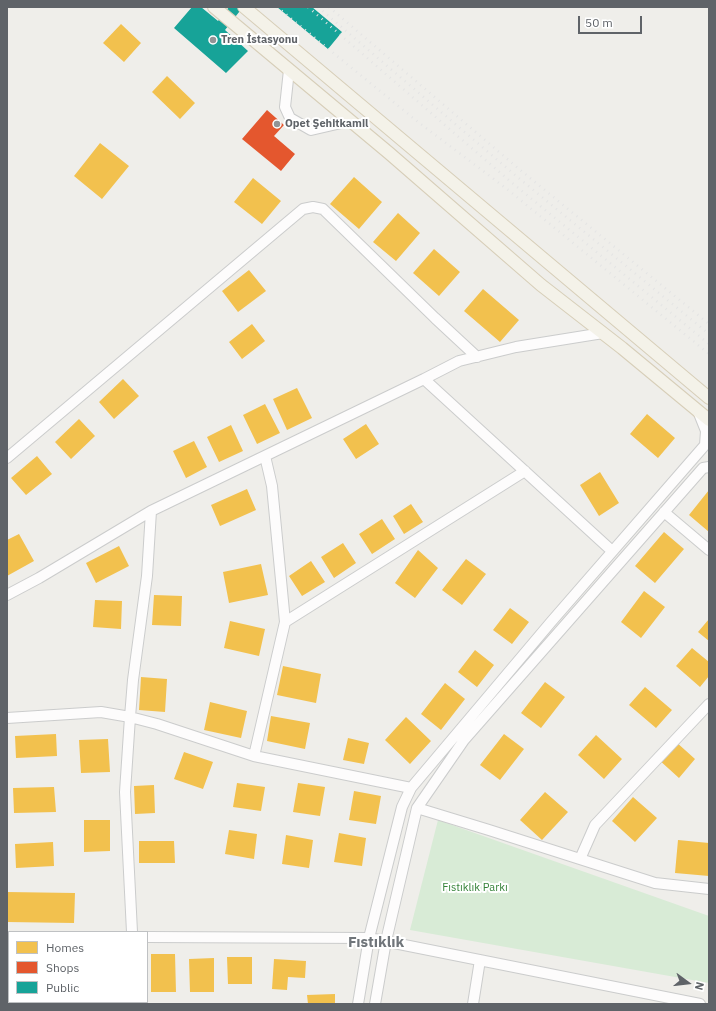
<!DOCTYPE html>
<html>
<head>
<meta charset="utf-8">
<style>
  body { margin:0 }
  #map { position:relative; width:716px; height:1011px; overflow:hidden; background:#efeeea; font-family:"IBM Plex Sans",sans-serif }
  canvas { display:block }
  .frame { position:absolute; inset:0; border:8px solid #5f6368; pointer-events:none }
  .legend { position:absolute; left:8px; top:931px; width:140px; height:72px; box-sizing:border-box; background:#fff; border:1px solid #bfc1c3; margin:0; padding:5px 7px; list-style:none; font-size:12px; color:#5f6368 }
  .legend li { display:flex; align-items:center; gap:8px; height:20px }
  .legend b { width:20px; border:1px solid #bfc1c3 }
  .north { position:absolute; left:668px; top:963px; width:40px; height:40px; -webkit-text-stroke:3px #fff; paint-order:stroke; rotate:105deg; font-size:11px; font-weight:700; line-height:16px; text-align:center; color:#5f6368 }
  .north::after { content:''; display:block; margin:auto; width:14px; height:18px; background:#5f6368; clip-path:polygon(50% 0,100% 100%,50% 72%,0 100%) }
  .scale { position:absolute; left:578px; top:16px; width:64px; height:18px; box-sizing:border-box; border:2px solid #5f6368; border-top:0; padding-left:5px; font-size:12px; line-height:14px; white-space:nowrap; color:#5f6368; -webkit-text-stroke:3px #fff; paint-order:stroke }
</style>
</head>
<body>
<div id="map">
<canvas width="716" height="1011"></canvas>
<div class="frame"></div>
<ul class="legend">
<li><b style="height:11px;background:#f2c14e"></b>Homes</li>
<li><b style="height:11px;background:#e4572e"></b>Shops</li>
<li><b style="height:11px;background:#17a398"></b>Public</li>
</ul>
<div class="north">N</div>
<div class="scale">50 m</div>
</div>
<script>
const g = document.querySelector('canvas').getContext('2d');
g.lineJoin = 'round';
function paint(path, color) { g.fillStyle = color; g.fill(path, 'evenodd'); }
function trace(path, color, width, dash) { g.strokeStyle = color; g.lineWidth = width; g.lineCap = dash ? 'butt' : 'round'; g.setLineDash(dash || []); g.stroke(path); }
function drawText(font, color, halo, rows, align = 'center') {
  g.font = font + ' "IBM Plex Sans",sans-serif'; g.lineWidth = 4; g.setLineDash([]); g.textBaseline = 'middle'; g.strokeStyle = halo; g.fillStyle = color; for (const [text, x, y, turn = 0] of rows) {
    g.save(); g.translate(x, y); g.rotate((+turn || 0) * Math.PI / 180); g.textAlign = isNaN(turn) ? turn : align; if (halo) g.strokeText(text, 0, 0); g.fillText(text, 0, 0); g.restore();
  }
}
paint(new Path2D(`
  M438,820L709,916V983L410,930Z`), '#d8ebd6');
paint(new Path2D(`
  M121,24L141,43L124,62L103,43Z
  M167,76L195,103L180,119L152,92Z
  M100,143L129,166L102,199L74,176Z
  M354,177L382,202L359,229L330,204Z
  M253,178L281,201L262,224L234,202Z
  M398,213L420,233L396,261L373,242Z
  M434,249L460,272L439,296L413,273Z
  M249,270L266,291L238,312L222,291Z
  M483,289L519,320L500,342L464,311Z
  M252,324L265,341L242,359L229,342Z
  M123,379L139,396L114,419L99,402Z
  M297,388L312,418L287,430L273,399Z
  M265,404L280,433L257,444L243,415Z
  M647,414L675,438L658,458L630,434Z
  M79,419L95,436L71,459L55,442Z
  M366,424L379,444L356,459L343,439Z
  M231,425L243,451L219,462L207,437Z
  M194,441L207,467L186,478L173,451Z
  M37,456L52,474L26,495L11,478Z
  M600,472L619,503L599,516L580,485Z
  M247,489L256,510L220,526L211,505Z
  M709,490V532L689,515Z
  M411,504L423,522L404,534L393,516Z
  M382,519L395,539L372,554L359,534Z
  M664,532L684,549L655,583L635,566Z
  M19,534L34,561L7,576V540Z
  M343,543L356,563L334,578L321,557Z
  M119,546L129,566L96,583L86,563Z
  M418,550L438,568L415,598L395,583Z
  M466,559L486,574L462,605L442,590Z
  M311,561L325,582L302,596L289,576Z
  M261,564L268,595L229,603L223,572Z
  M644,591L665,607L641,638L621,622Z
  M154,595L182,596L181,626L152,625Z
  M95,600L122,601L121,629L93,627Z
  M510,608L529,622L512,644L493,630Z
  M709,619V641L698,632Z
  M230,621L265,629L259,656L224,648Z
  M692,648L709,662V676L700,687L676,666Z
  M475,650L494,665L477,687L458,672Z
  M283,666L321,674L316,703L277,695Z
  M141,677L167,679L165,712L139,710Z
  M545,682L565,697L541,728L521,713Z
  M445,683L465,699L441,730L421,714Z
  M645,687L672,710L656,728L629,705Z
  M210,702L247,711L241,738L204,730Z
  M271,716L310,723L305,749L267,741Z
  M406,717L431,741L410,764L385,740Z
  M56,734L57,756L16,758L15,736Z
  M504,734L524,749L500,780L480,765Z
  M596,735L622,759L604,779L578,755Z
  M348,738L369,743L364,764L343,760Z
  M108,739L110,772L81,773L79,740Z
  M675,741L695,759L679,778L658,759Z
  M184,752L213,762L203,789L174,779Z
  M237,783L265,787L261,811L233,807Z
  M298,783L325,787L320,816L293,812Z
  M154,785L155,813L135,814L134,786Z
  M54,787L56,812L14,813L13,788Z
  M354,791L381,796L376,824L349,820Z
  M545,792L568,812L542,840L520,820Z
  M633,797L657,818L635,842L612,821Z
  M84,820H110V851L84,852Z
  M229,830L257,834L254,859L225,854Z
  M339,833L366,838L362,866L334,862Z
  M286,835L313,840L309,868L282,864Z
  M678,840L709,843V876L675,873Z
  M139,841H174L175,863H139Z
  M53,842L54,866L16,868L15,844Z
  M7,892L75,893L74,923L7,922Z
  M151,954H175L176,992H151Z
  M227,957H252V984H228Z
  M214,958V992H190L189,959Z
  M274,959L306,961L305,978L288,977L287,990L272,989Z
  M335,994V1004H308L307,995Z
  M79,1002H98V1004H79Z`), '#f2c14e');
paint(new Path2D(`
  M267,110L284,125L274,136L295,154L281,171L242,139Z`), '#e4572e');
paint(new Path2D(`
  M192,7H201L218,21L229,7H243L225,30L248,51L226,73L174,28Z
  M277,7H312L342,32L328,49Z`), '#17a398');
const minor = new Path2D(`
  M289,70L285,107L290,118L311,130L350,121
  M424,379L612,551
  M265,456L272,486L285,622
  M7,458L303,209L313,207L323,209L435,318L477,357
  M664,512L709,550
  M7,595L39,578L151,511L424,379L459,361L516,347L603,333
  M7,718L101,712L130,717L157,724L254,756L411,788
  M254,756L285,622L525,471
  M417,808L489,830L655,883L709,889
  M580,859L595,825L709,704
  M132,932L125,792L130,717L133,680L147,576L151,511
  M147,937L369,938L700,1004
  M7,939H9
  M358,1004L369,938L402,807L411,788L551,622L705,445L706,431L698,411
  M375,1004L386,941L417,808L464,740L703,468L709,467
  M473,1004L480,960`);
const major = new Path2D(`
  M214,7L389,153L541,285L622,348L709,420
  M244,7L709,398`);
trace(minor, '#cbcccc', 12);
trace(major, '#d7ceb8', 14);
trace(minor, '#fdfcfc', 10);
trace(major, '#f4f2e9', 12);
trace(new Path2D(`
  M277,7L418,122L507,189L709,354
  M308,7L511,182L709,344
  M318,7L515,175L709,334
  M329,7L519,169L709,324`), '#e4e4e4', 2.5, [1, 5]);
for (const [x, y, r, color] of [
  [213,40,4,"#919496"],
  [277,124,4,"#919496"]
]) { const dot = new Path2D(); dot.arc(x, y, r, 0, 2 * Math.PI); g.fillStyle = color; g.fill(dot); trace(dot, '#fff', 1.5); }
drawText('bold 11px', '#5f6368', '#fff', [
  ["Tren İstasyonu",221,40],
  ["Opet Şehitkamil",285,124]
], 'left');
drawText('11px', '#348238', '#fff', [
  ["Fıstıklık Parkı",475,888]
]);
drawText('bold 15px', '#70757a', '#fff', [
  ["Fıstıklık",376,943]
]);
</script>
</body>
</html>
